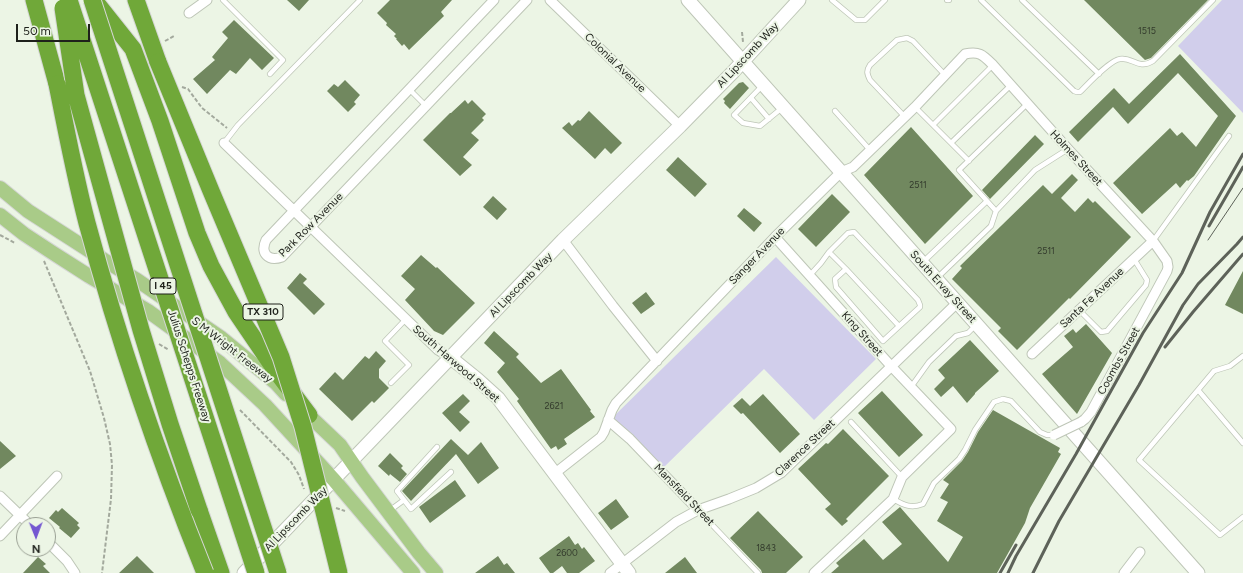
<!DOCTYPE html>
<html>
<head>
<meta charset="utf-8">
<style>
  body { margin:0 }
  #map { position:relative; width:1243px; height:573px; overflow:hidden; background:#ecf5e5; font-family:Figtree,sans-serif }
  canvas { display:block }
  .north { position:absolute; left:16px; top:517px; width:40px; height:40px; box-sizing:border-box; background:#ecf5e5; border:1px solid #9aa094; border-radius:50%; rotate:179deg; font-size:11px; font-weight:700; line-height:16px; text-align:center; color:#1e211b }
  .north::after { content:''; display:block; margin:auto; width:14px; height:18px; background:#7457d1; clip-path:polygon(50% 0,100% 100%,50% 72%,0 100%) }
  .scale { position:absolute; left:16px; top:24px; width:74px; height:18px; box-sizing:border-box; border:2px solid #1e211b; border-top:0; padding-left:5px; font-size:12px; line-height:14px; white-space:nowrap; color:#1e211b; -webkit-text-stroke:3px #ecf5e5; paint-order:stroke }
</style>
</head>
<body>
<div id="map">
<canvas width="1243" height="573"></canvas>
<div class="north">N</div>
<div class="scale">50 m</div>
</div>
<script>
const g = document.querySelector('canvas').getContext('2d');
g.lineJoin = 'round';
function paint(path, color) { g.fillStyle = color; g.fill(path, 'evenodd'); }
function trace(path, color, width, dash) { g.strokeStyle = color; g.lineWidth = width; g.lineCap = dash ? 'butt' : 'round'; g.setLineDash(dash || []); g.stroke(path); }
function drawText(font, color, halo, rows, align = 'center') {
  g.font = font + ' Figtree,sans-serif'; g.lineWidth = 4; g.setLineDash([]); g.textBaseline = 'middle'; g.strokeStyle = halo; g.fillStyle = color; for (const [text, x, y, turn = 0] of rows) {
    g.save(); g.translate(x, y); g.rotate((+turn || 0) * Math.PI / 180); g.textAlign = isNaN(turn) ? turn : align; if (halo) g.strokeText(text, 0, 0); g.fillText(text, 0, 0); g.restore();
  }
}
paint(new Path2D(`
  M1222,0H1243V113L1178,46Z
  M776,257L876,359L814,420L764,369L662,469L612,418Z`), '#d1ceeb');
paint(new Path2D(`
  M287,0H309L299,11Z
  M390,0H452L441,12L444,16L409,50L404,44L402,46L396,39H397L394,36L396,34L386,25L387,23L377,13Z
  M1084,0H1208L1151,58L1145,60Z
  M234,20L274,58L262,70L250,58L236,74L230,70L207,94L193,79L215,60L212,57L228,38L222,32Z
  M1180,54L1236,116L1194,176L1188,181L1187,180L1180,188L1176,183L1142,214L1113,183L1170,128L1177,136L1182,132L1196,147L1218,116L1178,73L1128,124L1113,107L1078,142L1069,132L1114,88L1129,104Z
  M345,80L360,95L354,102L356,104L348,112L327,91L334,84L338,87Z
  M743,82L749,88L730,109L724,103L725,101L723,99L739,83Z
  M465,100L468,104L472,100L486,114L482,118L484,120L471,133L479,140L463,157L472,165L460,176L423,140L450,113H451Z
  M589,111L622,143L611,154L605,148L595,159L562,128L569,122L572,126L578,120L580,121Z
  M911,127L973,196L925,244L864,175Z
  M1035,135L1044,144L990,199L982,190Z
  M678,157L707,184L695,197L666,170Z
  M1072,174L1078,180L1061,198L1075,212L1088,198L1093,203L1095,201L1131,237L1070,299L1069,298L1017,350L998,331L1001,328L952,279L962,268L960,266L1043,185L1052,194Z
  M832,194L850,212L816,247L798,229Z
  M493,196L507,209L497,220L483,207Z
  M744,208L762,223L754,232L737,216Z
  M421,255L436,268L437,267L475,303L443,335L434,331L405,300L415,289L401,276Z
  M1243,271V314L1225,305Z
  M300,273L307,279L303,283L325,304L314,315L287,288Z
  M646,292L655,304L641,314L632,303Z
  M1086,324L1112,353L1077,414L1042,374L1073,347L1064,336L1073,329L1076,333Z
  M494,331L519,354L516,357L541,383L561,369L591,410L590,411L595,417L564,439L567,444L558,450L556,446L551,449L517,401L519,399L497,372L505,363L484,343Z
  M970,340L999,371L975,393V394L967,403L953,386L941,397L934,389L945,378L938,370Z
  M376,351L386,361L379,369V378L389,388L374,403L372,401L352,421L319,389L335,372L343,380L365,356L369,359Z
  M882,391L923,435L899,457L858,413Z
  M463,394L470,401L459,412L470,422L460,432L442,413Z
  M763,394L800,434L780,453L743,413L741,414L733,406L742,398L750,406Z
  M993,410L1060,448L1058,452L1061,454L1030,508L1025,523L997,573H831L839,566L836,563L864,539L883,560L902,544L882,522L900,507L948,562L963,537L937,521L948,502L940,498L949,484L943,480L962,461L968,452L978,432Z
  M843,429L889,476L846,519L848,521L842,526L825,509L831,504L798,469L826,443L828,444Z
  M451,439L468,455L481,442L499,468L478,484L456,454L411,501L402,491Z
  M0,441L16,456L0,469Z
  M390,453L403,466L401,468L407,474L400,482L390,474L389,476L378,466Z
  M455,480L466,496L430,523L419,507Z
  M616,499L629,517L611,530L598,513Z
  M62,508L79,523L77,525L80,528L71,538L59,528L60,527L49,518L56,510L58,512Z
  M758,511L803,557L786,573H762L761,570L730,538Z
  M569,536L575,545L578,543L582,549L584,547L595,561L579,573H567L562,566L553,573H550L539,558Z
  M137,556L154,573H119Z
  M498,556L504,565L507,563L515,573H475Z
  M38,557L46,564L43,566L50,573H23Z
  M685,557L697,573H665Z`), '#71885f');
const lane = new Path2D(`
  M223,0L283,60L270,74
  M832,0L856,20H865L885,0
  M947,0H949
  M981,0L1074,91L1077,92H1080C1088,84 1110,60 1120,59C1133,57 1138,70 1153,61L1213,0
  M1022,0L1099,74
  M763,85L734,115L743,123L760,126L782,108
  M409,89L426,106
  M751,98L769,119
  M915,107L969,161
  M835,111L870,150
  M905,117L870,80C867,74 866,71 870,65L897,40L907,38L913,41L945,75
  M933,125L993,65
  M224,143L238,125L360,0
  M951,143L1010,86
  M996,211L959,170L1027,104
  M1153,241L1229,136
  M829,252L846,269
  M923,262L987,201
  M810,275L821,263L829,252L848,233L854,232L918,300L920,305V307L883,341L836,287L835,279L846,269L899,326
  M937,278L991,226L996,211L1035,170L1068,149
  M1079,310L1101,332L1107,331L1146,285L1147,280L1134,259
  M1243,356L1230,366L1214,371L1139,460L1220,535L1243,517
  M391,383L409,365L385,341L406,319
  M911,387L929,362L956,336L968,333L976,325
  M1198,390L1243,443
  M851,422L902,477
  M437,447L397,491L411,509L451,472
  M893,499C904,505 911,509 923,504L934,483L959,459L965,450L975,430L994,402L1003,399L1011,401L1040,432L1047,435H1054
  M698,510L758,573
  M389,511L404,500`);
const street = new Path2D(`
  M494,0L266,240C260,253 268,262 282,257L527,0
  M550,0L680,126
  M189,13L207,0
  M224,143L438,350L451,358
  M775,237L891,366L951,429L902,477L893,499L814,573
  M563,240L613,306L657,361
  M1032,354L1153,241
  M608,420L630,439L698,510
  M554,474L601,437L604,432L612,410L616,403L775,237L841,172L853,167L915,107L965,54C980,51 983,55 993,65L1068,149L1153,241L1167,261L1168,267L1167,271L1091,412L1085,419L1081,422
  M0,496L30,525
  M0,536L57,476
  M48,542L67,561L75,573
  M610,573L676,522L698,510L729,499L756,488L781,473L957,303
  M1124,573L1140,552`);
const secondary = new Path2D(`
  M688,0L1198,573
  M451,358L477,379L498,398L629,573
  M244,573L563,240L680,126L733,72L799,0`);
const primary = new Path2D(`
  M0,188L28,211L104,260L137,280L220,337L276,383L286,394
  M0,215L24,234L53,253L89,276L148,311L220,363L265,405L334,480L413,573
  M301,408L340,445L362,477L419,553L436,573`);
const highway = new Path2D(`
  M34,0L57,84
  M94,0L133,49L160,121L197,233L211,266L236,312L276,371L309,415
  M136,0L158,62
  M199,510L221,573`);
trace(lane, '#bec6b7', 6);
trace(street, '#bec6b7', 11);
trace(secondary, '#bec6b7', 15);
trace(primary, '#d6d7d6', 16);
trace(highway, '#d6d7d6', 19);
trace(new Path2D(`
  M742,32L743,42
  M165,41L174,36
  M182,87L188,89L202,108L227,128
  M0,235L15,243
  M44,261L90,371L104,418L110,444L112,465L111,499L102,573
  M159,344L169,350
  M240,410L291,462L299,475L304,489
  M336,508L345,511`), '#a3a99d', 2, [4, 2]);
trace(lane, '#fff', 4.5);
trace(street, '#fff', 9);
trace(secondary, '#fff', 13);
trace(primary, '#a9cb88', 14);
trace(highway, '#70a839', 17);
trace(new Path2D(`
  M1208,240L1243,188`), '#5d6259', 1);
trace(new Path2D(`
  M1209,226L1243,167
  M1165,347L1193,312L1243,254
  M1000,573L1016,545
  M1008,573L1016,556L1076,454L1143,333L1182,273L1210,212L1243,154
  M1033,573L1059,521L1139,385L1183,305L1198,284L1237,244L1243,237`), '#5d6259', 3);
const streetBridge = new Path2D(`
  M1054,435L1081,422`);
const highwayBridge = new Path2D(`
  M69,0L256,573
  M92,0L278,573
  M63,8L76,95L141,330L170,424L199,510
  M158,62L211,191L281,357L303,427L339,573
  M57,84C66,130 75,177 87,223C119,342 159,459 205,573`);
trace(streetBridge, '#bec6b7', 11, []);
trace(highwayBridge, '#d6d7d6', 19, []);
trace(streetBridge, '#fff', 9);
trace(highwayBridge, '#70a839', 17);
drawText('9px', '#333b2c', null, [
  ["1515",1147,31],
  ["2511",918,185],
  ["2511",1046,251],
  ["2621",554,406],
  ["1843",766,548],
  ["2600",567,553]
]);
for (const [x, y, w] of [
  [163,286,26],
  [263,312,40]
]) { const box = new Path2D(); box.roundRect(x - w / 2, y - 8, w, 16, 3); g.fillStyle = '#ecf5e5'; g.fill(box); trace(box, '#1e211b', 1); }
drawText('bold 10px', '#1e211b', null, [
  ["I 45",163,286],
  ["TX 310",263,312]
]);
drawText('11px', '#1e211b', '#ecf5e5', [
  ["Al Lipscomb Way",748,55,-47],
  ["Colonial Avenue",615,63,44],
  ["Holmes Street",1076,158,47],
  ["Park Row Avenue",311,225,-45],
  ["Sanger Avenue",757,256,-46],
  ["Al Lipscomb Way",521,285,-46],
  ["South Ervay Street",943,287,48],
  ["Santa Fe Avenue",1092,298,-43],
  ["King Street",862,334,48],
  ["S M Wright Freeway",232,350,38],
  ["Coombs Street",1119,361,-61],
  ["South Harwood Street",456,364,41],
  ["Julius Schepps Freeway",189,366,72],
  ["Clarence Street",805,448,-43],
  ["Mansfield Street",684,495,46],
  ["Al Lipscomb Way",296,519,-46]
]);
</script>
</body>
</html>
